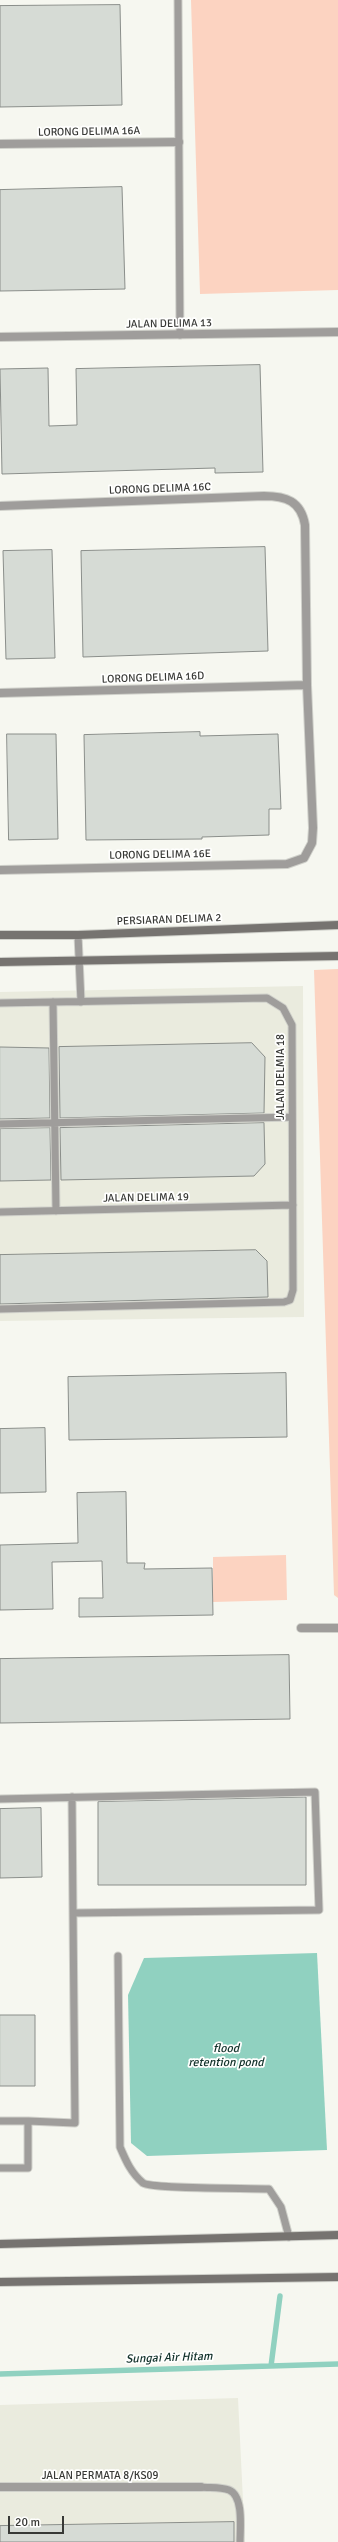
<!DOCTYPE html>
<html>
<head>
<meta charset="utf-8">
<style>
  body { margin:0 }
  #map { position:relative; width:338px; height:2542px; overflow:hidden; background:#f6f7f0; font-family:Signika,sans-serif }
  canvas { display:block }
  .scale { position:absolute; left:8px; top:2516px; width:56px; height:18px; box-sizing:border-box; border:2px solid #383936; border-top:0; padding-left:5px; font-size:12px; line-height:14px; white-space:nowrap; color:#383936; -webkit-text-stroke:3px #fffffe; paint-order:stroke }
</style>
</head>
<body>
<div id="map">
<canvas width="338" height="2542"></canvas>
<div class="scale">20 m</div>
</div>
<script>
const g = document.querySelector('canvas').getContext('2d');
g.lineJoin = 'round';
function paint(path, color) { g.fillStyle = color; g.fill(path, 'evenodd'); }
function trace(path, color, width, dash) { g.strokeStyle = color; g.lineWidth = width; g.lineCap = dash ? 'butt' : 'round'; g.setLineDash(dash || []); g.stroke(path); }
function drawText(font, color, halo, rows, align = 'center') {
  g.font = font + ' Signika,sans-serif'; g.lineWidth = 3.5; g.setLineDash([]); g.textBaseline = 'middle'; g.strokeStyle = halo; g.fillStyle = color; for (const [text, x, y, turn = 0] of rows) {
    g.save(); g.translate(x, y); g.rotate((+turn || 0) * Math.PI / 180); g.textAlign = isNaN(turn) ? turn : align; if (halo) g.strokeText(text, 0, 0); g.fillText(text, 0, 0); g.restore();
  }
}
paint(new Path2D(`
  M303,986L304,1317L0,1321V992Z
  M238,2398L245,2542H0V2405Z`), '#eaebde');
paint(new Path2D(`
  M191,0H338V290L200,294Z
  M338,969V1598L334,1595L314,970Z
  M286,1555L287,1600L213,1602V1557Z`), '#fcd3c1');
paint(new Path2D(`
  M317,1953L327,2150L147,2156L131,2143L128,1995L144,1958Z`), '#90d1c0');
trace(new Path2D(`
  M271,2366L280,2296
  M0,2374L338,2364`), '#90d1c0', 5.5);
const building = new Path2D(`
  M120,5L122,105L0,107V6Z
  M122,187L125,289L0,291V190Z
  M260,365L263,472L215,473V468L2,474L0,369L48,368L49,426L77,425L76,369Z
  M265,547L268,651L83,657L81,551Z
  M52,550L55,658L6,659L3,551Z
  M200,732V736L278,734L281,809H269V835L202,837V839L86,840L84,735Z
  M7,734H56L58,839L9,840Z
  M252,1043L265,1057L264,1113L60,1118L59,1047Z
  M0,1047L49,1048L50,1118L0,1119Z
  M264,1123L265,1164L254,1176L61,1180L60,1128Z
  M50,1128L51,1180L0,1181V1129Z
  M256,1250L267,1261L268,1297L0,1304V1255Z
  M286,1373L287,1437L69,1440L68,1377Z
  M45,1428L46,1492L0,1493V1429Z
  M126,1492L127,1563H145L144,1569L212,1568L213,1615L79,1617V1598H103L102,1561L52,1562L53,1609L0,1610V1545L78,1543L77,1493Z
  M289,1655L290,1719L0,1723V1659Z
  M304,1797H306V1885H98V1802Z
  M41,1808L42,1877L0,1878V1809Z
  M0,2015H35V2086H0Z
  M234,2522V2542H0V2526Z`);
paint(building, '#d6dbd5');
trace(building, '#8a8e8a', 1);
const lane = new Path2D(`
  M178,0L180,335
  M78,935L81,1002
  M53,1002L56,1211
  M0,1003L267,998L283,1008L292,1025L293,1290L290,1300L284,1302L0,1309
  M0,1124L292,1117
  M0,1212L293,1205
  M72,1797L73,1913
  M0,1799L315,1792L319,1910L73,1913L75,2123L28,2121V2168H0
  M118,1956L120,2147C126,2161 131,2173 143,2183C152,2189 250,2188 269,2189L281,2207L289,2237
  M0,2121H28
  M201,2487C209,2488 221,2487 229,2490C244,2496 240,2529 240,2542`);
const street = new Path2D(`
  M0,144L179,142
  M0,337L338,332
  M0,506L264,496C286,496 301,501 305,525L307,685L313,828L312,843L304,858L287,864L0,870
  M0,693L307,685
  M301,1628H338
  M0,2487H201`);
const secondary = new Path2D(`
  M0,935H78L338,925
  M0,962L338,956
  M0,2244L338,2235
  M0,2282L338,2277`);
trace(lane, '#d0d1cb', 9);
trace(street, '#d0d1cb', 10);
trace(secondary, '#d0d1cb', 10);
trace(lane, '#9f9d9b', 7);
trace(street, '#9f9d9b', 8);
trace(secondary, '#767370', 8);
drawText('11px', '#383936', '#fffffe', [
  ["LORONG DELIMA 16A",89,132,-1],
  ["JALAN DELIMA 13",169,324,-1],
  ["LORONG DELIMA 16C",160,489,-2],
  ["LORONG DELIMA 16D",153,678,-2],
  ["LORONG DELIMA 16E",160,855,-1],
  ["PERSIARAN DELIMA 2",169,920,-2],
  ["JALAN DELMIA 18",281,1077,-90],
  ["JALAN DELIMA 19",146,1198,-1],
  ["JALAN PERMATA 8/KS09",100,2476]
]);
drawText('italic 12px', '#12322b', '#fffffe', [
  ["flood",226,2049],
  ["retention pond",226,2063],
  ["Sungai Air Hitam",169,2358,-2]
]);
</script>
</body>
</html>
